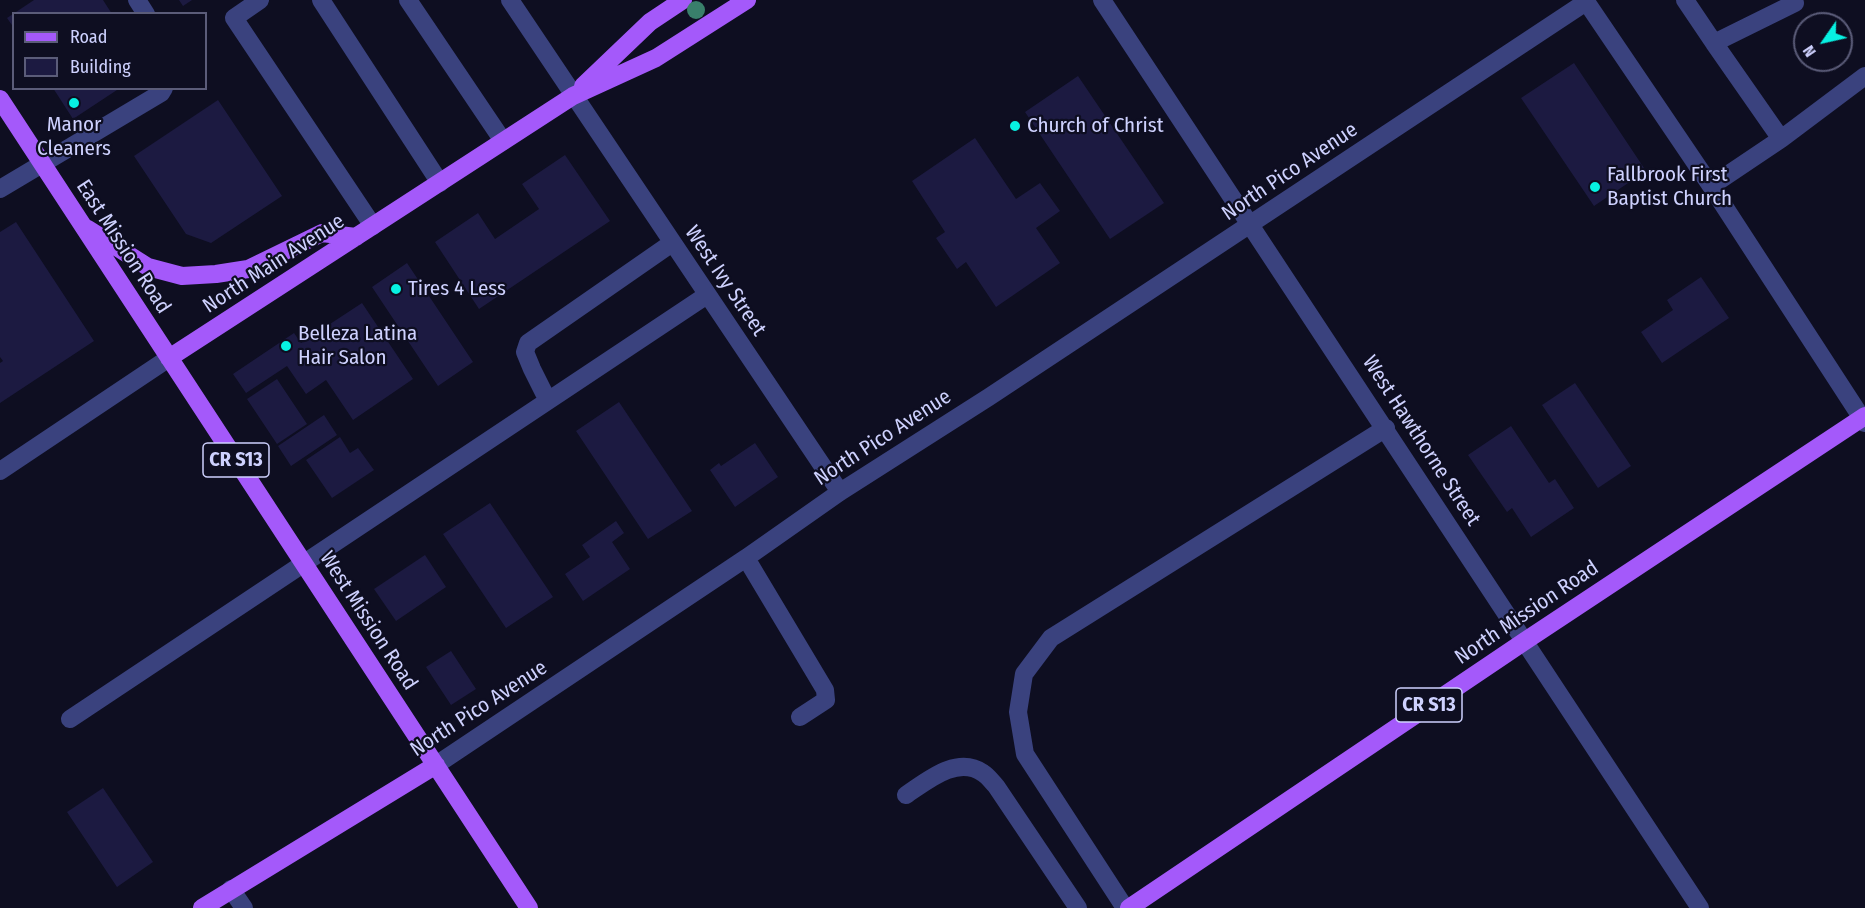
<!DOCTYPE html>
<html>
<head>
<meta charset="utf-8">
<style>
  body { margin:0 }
  #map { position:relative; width:1865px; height:908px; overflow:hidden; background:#0e0e21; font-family:"Fira Sans Condensed",sans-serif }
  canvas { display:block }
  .legend { position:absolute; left:12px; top:12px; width:195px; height:78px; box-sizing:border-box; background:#0e0e21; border:2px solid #5b5c79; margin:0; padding:8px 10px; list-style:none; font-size:18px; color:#ced1fe }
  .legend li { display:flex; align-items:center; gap:12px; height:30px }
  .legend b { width:30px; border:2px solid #5b5c79 }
  .north { position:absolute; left:1793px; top:12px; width:60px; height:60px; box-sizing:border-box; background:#0e0e21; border:2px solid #5b5c79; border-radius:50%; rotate:236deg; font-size:16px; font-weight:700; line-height:24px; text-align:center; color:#ced1fe }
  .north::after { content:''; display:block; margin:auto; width:21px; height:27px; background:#07f1e2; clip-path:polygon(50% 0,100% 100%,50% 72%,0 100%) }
</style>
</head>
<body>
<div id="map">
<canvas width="1865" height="908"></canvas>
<ul class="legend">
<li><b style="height:8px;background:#a459fa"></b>Road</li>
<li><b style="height:16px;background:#1c1a41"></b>Building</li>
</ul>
<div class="north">N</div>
</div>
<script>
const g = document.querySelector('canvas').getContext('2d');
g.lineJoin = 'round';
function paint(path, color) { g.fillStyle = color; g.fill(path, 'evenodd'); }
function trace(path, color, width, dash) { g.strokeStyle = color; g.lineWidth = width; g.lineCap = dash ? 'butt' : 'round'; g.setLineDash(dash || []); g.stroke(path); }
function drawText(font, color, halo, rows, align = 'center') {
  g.font = font + ' "Fira Sans Condensed",sans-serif'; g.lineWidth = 4.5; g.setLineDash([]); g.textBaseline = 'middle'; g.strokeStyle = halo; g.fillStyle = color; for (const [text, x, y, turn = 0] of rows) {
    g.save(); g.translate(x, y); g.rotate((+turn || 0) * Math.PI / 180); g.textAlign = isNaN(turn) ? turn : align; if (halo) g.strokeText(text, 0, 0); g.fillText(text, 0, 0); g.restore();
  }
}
paint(new Path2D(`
  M34,0H103L112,14H14V28L7,18Z
  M179,0H192L183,6Z
  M1574,63L1646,171L1594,206L1521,98Z
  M1078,76L1164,203L1110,239L1025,112Z
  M53,88H120L73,119Z
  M218,100L282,196L211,243L186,234L134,156Z
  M975,138L1016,199L1040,183L1060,211L1036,228L1060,263L996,307L966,262L957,269L936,238L945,232L912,181Z
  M565,155L610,221L479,309L435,242L478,213L495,239L539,209L522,184Z
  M16,222L94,341L0,403V363L3,361L0,357V232Z
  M407,263L473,362L438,386L372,287Z
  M1701,277L1729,318L1662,363L1641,332L1673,310L1667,300Z
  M362,303L413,379L353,420L326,380L306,394L287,366L246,393L233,374L294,333L301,343Z
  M277,379L307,424L277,444L247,399Z
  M1575,383L1631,466L1598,488L1542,405Z
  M619,402L692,511L648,539L576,431Z
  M324,415L337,435L291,466L278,446Z
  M1511,426L1549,483L1555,479L1574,508L1531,537L1512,508L1507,512L1468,455Z
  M340,437L350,453L358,448L374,470L332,498L306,460Z
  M755,443L778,477L735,507L710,470L719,463L721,466Z
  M490,503L553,597L506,628L443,534Z
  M616,521L624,533L612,542L630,569L583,601L565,574L590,557L582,545Z
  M425,555L446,587L396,621L374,589Z
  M451,651L476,689L451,705L426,667Z
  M103,788L153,862L117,887L67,812Z`), '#1c1a41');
trace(new Path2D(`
  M137,0L146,14
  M260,0L234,18L373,226
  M321,0L440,183
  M408,0L503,141
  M510,0L840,492
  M1102,0L1700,908
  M1585,0L1711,186L1865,423
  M1685,0L1714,43
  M1781,139L1865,76
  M1711,186L1781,139L1714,43L1795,3L1794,0
  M0,189L161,93L164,88
  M548,401L532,369L525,352L528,343L672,243
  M0,471L169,358
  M746,558L825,690L826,700L800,717
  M70,719L707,295
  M436,765L746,558L840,492L989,397L1586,2
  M906,795C927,781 957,755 983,773C988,776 992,782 996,786L1078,908
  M231,889L244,908
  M1125,908L1025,754L1018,712L1024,674L1051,638L1386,428`), '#3a427e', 18);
trace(new Path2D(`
  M583,86L650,22L683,0
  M0,99L529,908
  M88,229L148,267L182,276L216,274L248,269L322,233L356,237
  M169,358L573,96L656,58L747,0
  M202,908L436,765
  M1129,908L1525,641L1865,416`), '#a459fa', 18);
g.fillStyle = '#397f6b';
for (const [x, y] of [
  [696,10]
]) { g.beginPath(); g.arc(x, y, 9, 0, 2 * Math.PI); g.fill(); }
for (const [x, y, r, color] of [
  [74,103,6,"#07f1e2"],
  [1015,126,6,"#07f1e2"],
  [1595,187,6,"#07f1e2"],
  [396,289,6,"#07f1e2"],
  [286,346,6,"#07f1e2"]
]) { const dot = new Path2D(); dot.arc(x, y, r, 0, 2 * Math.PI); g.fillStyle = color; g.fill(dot); trace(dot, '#0e0e21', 2); }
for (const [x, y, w] of [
  [236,460,66],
  [1429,705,66]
]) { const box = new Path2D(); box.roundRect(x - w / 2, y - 17, w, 34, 4.5); g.fillStyle = '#0e0e21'; g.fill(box); trace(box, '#ced1fe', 1.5); }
drawText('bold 20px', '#ced1fe', null, [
  ["CR S13",236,460],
  ["CR S13",1429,705]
]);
drawText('21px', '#ced1fe', '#0e0e21', [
  ["Manor",74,125,"center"],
  ["Cleaners",74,149,"center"],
  ["Church of Christ",1027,126],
  ["Fallbrook First",1607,175],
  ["Baptist Church",1607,199],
  ["Tires 4 Less",408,289],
  ["Belleza Latina",298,334],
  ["Hair Salon",298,358]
], 'left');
drawText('21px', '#ced1fe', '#0e0e21', [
  ["North Pico Avenue",1290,172,-34],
  ["East Mission Road",123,247,57],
  ["North Main Avenue",274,264,-33],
  ["West Ivy Street",725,281,56],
  ["North Pico Avenue",883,438,-33],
  ["West Hawthorne Street",1421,441,57],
  ["North Mission Road",1527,613,-34],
  ["West Mission Road",368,621,57],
  ["North Pico Avenue",479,709,-33]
]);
</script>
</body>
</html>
